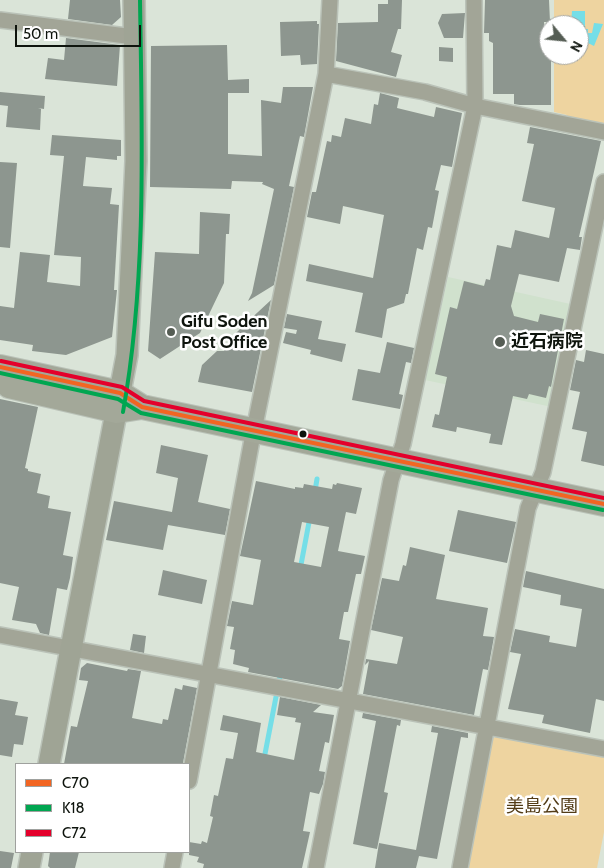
<!DOCTYPE html>
<html>
<head>
<meta charset="utf-8">
<style>
  body { margin:0 }
  #map { position:relative; width:604px; height:868px; overflow:hidden; background:#dae4d8; font-family:Cabin,sans-serif }
  canvas { display:block }
  .legend { position:absolute; left:15px; top:763px; width:175px; height:90px; box-sizing:border-box; background:#fff; border:1px solid #9fa19e; margin:0; padding:6px 9px; list-style:none; font-size:15px; color:#0e140d }
  .legend li { display:flex; align-items:center; gap:10px; height:25px }
  .legend b { width:25px; border:1px solid #9fa19e }
  .north { position:absolute; left:539px; top:15px; width:50px; height:50px; box-sizing:border-box; background:#fff; border:1px solid #9fa19e; border-radius:50%; rotate:118deg; font-size:14px; font-weight:700; line-height:20px; text-align:center; color:#0e140d }
  .north::after { content:''; display:block; margin:auto; width:18px; height:22px; background:#555d54; clip-path:polygon(50% 0,100% 100%,50% 72%,0 100%) }
  .scale { position:absolute; left:15px; top:25px; width:126px; height:22px; box-sizing:border-box; border:2px solid #0e140d; border-top:0; padding-left:6px; font-size:15px; line-height:18px; white-space:nowrap; color:#0e140d; -webkit-text-stroke:4px #fff; paint-order:stroke }
</style>
</head>
<body>
<div id="map">
<canvas width="604" height="868"></canvas>
<ul class="legend">
<li><b style="height:6px;background:#f26522"></b>C70</li>
<li><b style="height:6px;background:#00a651"></b>K18</li>
<li><b style="height:6px;background:#e4002b"></b>C72</li>
</ul>
<div class="north">N</div>
<div class="scale">50 m</div>
</div>
<script>
const g = document.querySelector('canvas').getContext('2d');
g.lineJoin = 'round';
function paint(path, color) { g.fillStyle = color; g.fill(path, 'evenodd'); }
function trace(path, color, width, dash) { g.strokeStyle = color; g.lineWidth = width; g.lineCap = dash ? 'butt' : 'round'; g.setLineDash(dash || []); g.stroke(path); }
function drawText(font, color, halo, rows, align = 'center') {
  g.font = font + ' Cabin,"Noto Sans JP",sans-serif'; g.lineWidth = 5; g.setLineDash([]); g.textBaseline = 'middle'; g.strokeStyle = halo; g.fillStyle = color; for (const [text, x, y, turn = 0] of rows) {
    g.save(); g.translate(x, y); g.rotate((+turn || 0) * Math.PI / 180); g.textAlign = isNaN(turn) ? turn : align; if (halo) g.strokeText(text, 0, 0); g.fillText(text, 0, 0); g.restore();
  }
}
paint(new Path2D(`
  M448,277L575,305L552,407L425,380Z`), '#d0e1cd');
paint(new Path2D(`
  M554,0H604V132L566,124L567,115L554,112V55H579V25H554Z
  M497,736L604,757V832L597,868H468L491,740Z`), '#eed4a0');
paint(new Path2D(`
  M572,11H585V29H588V33H592L594,23L603,24L594,46L588,43L579,46V25H571Z`), '#75dee7');
trace(new Path2D(`
  M315,491L317,479
  M300,570L310,517
  M264,759L281,671`), '#75dee7', 5);
paint(new Path2D(`
  M70,0H120L121,17L112,25L68,19Z
  M388,0H402L401,29H398L391,52L402,55L396,77L336,61L338,23L378,22V4H388Z
  M485,0H549L550,22H544L545,52H549L551,55V105H520L514,104V94H493V43L489,41V33H484Z
  M465,13L463,38H444L438,23L442,14Z
  M317,21V24H319L317,64L301,65L300,55L281,56L280,22Z
  M66,38L120,45L117,86L45,79L48,58L64,60Z
  M227,45L228,80L249,79V93H228V154L262,156L261,100L281,103L283,87H313L304,137L300,136L289,186L294,187L274,285L248,301L252,293L274,189L262,184L263,182L232,181L231,189L150,187L151,46Z
  M439,47L453,48V62L439,61Z
  M0,92L45,96L44,109L38,108L41,109L40,130L6,127L8,106L0,105Z
  M380,93L399,98L397,108L434,117L436,107L462,113L452,167L441,165L435,190L439,191L432,228L428,227L423,250L417,248L408,294H406L404,303L387,309L382,338L355,332L363,293L306,281L309,264L373,278L384,215L343,206L340,224L307,217L312,192H316L327,141L331,142L332,135L341,137L345,118L371,124L374,104L378,105Z
  M530,127L601,141L579,237H582L580,250L567,248L559,282L519,274L511,306L514,316L538,322L540,314L564,319L551,387L549,386L546,398L529,394L527,399L513,396L502,445L489,443L491,434L457,427L456,432L432,427L435,414L439,415L447,377L435,374L450,307L457,309L464,281L484,286L486,279L490,280L497,245L511,248L515,230L549,238L555,208L522,201L534,144L527,143Z
  M52,135L121,140V156H117V160L86,157L83,186L112,188L110,204L119,205L114,290H117L112,337L66,355L32,351L33,345L0,340V306L14,308L20,252L50,255L47,282L80,286L81,257L54,255L64,156L50,155Z
  M0,162L17,163L10,248L0,247Z
  M200,212L230,214L229,234H226L224,283L200,333L160,359L148,351L155,252L199,254Z
  M271,300L252,392L198,382L202,365L217,351H224L230,339L242,327H245V324Z
  M287,314L322,321L318,339L346,344L342,362L310,354L311,350L283,343L286,332L296,334L297,330L284,328Z
  M387,342L414,348L411,363L406,362L399,394L403,395L400,409L352,400L358,369L380,373Z
  M586,350L604,354V466L581,461L587,432L572,429L580,392L570,390L576,360L584,362Z
  M0,399L38,407L25,468L28,469V471L41,474L37,493L50,496L48,508L71,512L63,555L73,557L70,578L67,590L57,588L49,635L40,633L36,624L12,620L19,587L0,583Z
  M161,445L208,455L198,502L230,509L225,535L168,525L163,550L106,540L114,501L172,512L178,478L156,473Z
  M256,481L295,489V487L303,488L304,484L332,489L333,484L336,485L337,483L362,488L356,514L346,512L338,551L365,556L361,574H356L348,612H344L339,639L350,641L342,686L338,689L248,672L249,668L233,664L235,650L230,649L234,627L227,626L232,601L253,605L261,560L240,556ZM302,522L329,527L321,567L294,562Z
  M458,510L516,522L507,563L449,551Z
  M410,547L445,555L436,599L488,608L483,636L494,637L488,670L483,669L474,715L363,694L369,661L365,665L366,659L397,664L403,637L371,630L382,578L399,581L403,565L406,566Z
  M163,570L207,580L202,604L158,595Z
  M526,571L604,589V701L596,699L590,733L542,723L544,715L508,709L521,654L510,652L515,629L550,636L549,642L576,647L582,609L560,605L561,595L523,587Z
  M133,634L146,636L144,653L130,650Z
  M87,663L127,671L128,669L141,671L132,718L162,724L163,719L168,720L175,688L182,690L183,685L197,688L183,763L64,764L71,726L77,727L88,681L79,680L81,668Z
  M280,697L321,705L313,712L334,715L329,743L325,742L319,771L325,772L323,784L319,794L310,792L303,831L310,832L302,868H203L204,864L197,862L199,857L189,855V842L201,844L202,841L207,843L213,817L210,816L214,795L218,796L226,758L233,759L238,733L220,730L223,715L261,723L256,752L294,760L301,723L295,722L296,718L277,715Z
  M0,699L18,702L15,715L28,717L23,745L14,744L12,757L0,755Z
  M363,713L401,720L400,726L397,725L384,792L388,793L377,849L353,844L376,721L362,718Z
  M432,726L468,733V738L461,737L437,859L419,856L416,868H375L379,843L416,850L438,733L431,732Z
  M0,851L14,853L11,868H0Z
  M50,852H79L75,868H50L48,866Z`), '#8d968f');
const street = new Path2D(`
  M0,20L134,37
  M326,74L425,92L475,106L604,132
  M0,635L604,749
  M189,781L251,445L326,74L330,0
  M172,868L175,852
  M316,868L391,480L403,444L475,106L474,0
  M460,868L528,508L543,472L604,182`);
const secondary = new Path2D(`
  M49,764L127,355L136,161L134,0
  M29,868L32,852`);
const primary = new Path2D(`
  M0,367L120,393L142,407L604,504
  M9,386L117,411L142,407`);
trace(street, '#bac2b8', 18);
trace(secondary, '#bac2b8', 24);
trace(primary, '#bac2b8', 26);
trace(street, '#a2a597', 15);
trace(secondary, '#9fa495', 21);
trace(primary, '#a3a899', 24);
trace(new Path2D(`
  M0,367L120,393L142,407L604,504`), '#f26522', 4);
trace(new Path2D(`
  M0,373L118,399L141,413L603,510
  M123,412C147,279 142,135 140,0`), '#00a651', 4);
trace(new Path2D(`
  M1,361L122,387L144,401L604,498`), '#e4002b', 4);
for (const [x, y, r, color] of [
  [171,332,5,"#555d54"],
  [500,342,6,"#555d54"],
  [303,434,4.5,"#0e140d"]
]) { const dot = new Path2D(); dot.arc(x, y, r, 0, 2 * Math.PI); g.fillStyle = color; g.fill(dot); trace(dot, '#fff', 2); }
drawText('bold 18px', '#0e140d', '#fff', [
  ["Gifu Soden",181,322],
  ["Post Office",181,343],
  ["近石病院",511,342]
], 'left');
drawText('18px', '#523b16', '#fff', [
  ["美島公園",542,807]
]);
</script>
</body>
</html>
